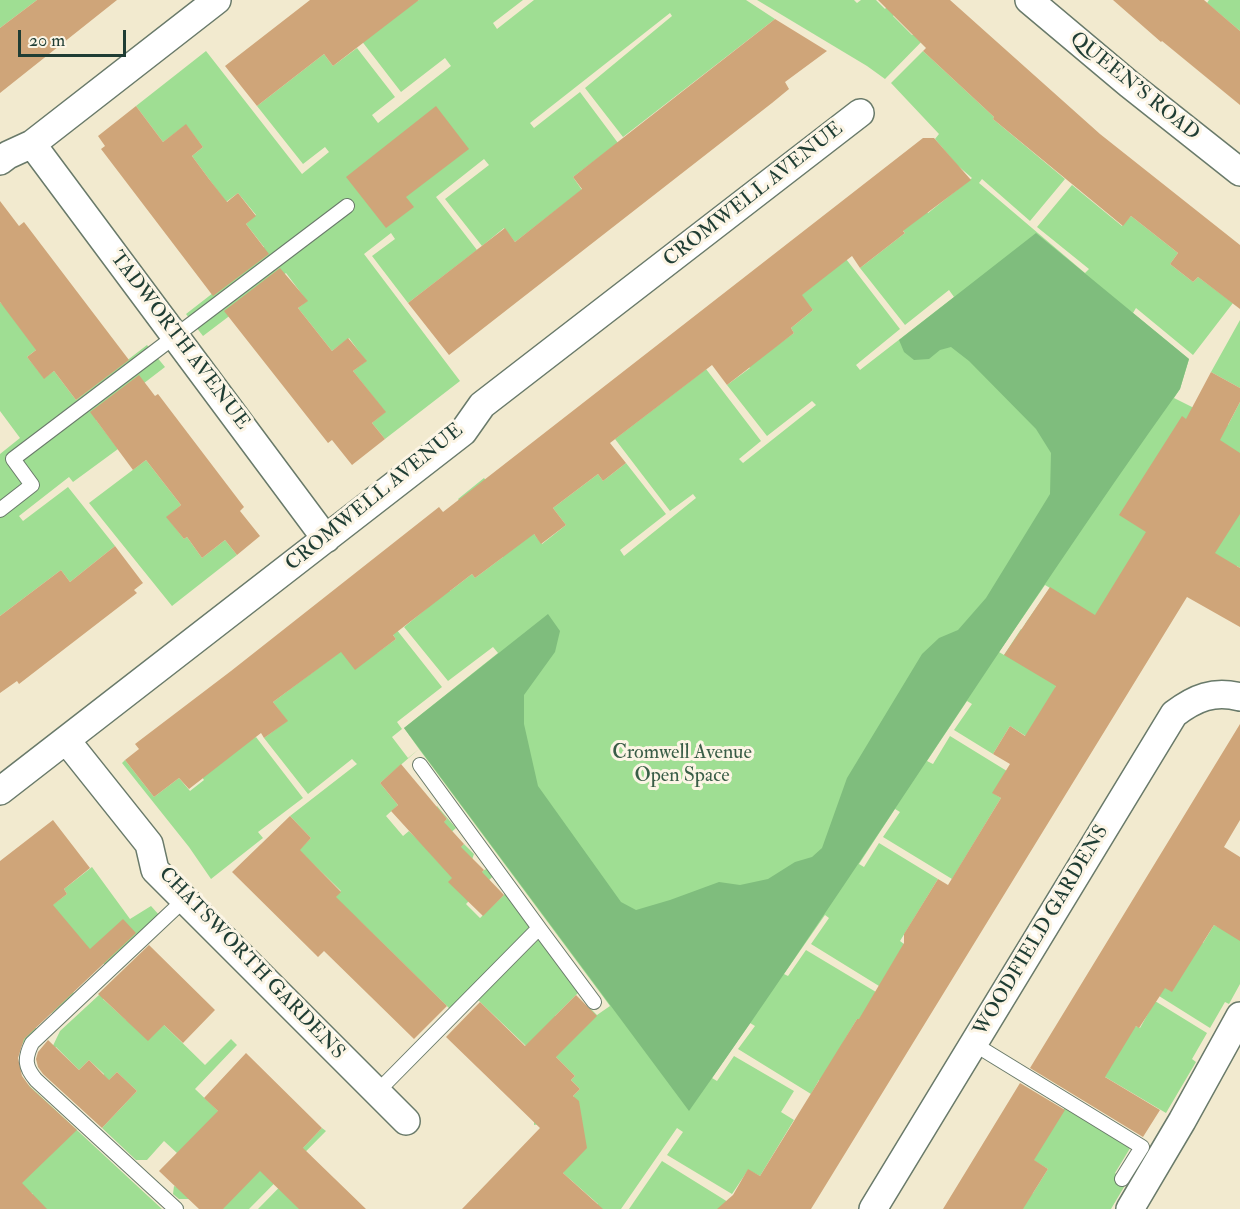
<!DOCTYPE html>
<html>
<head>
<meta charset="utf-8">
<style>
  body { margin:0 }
  #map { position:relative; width:1240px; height:1209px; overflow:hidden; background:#f2eacf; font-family:"IM FELL Double Pica",serif }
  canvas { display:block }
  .scale { position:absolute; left:18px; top:30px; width:108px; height:27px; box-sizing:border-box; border:3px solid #1f3d34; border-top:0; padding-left:8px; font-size:18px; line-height:21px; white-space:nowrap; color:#1f3d34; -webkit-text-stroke:4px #fcf5e5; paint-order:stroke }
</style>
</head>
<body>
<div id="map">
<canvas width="1240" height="1209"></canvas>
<div class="scale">20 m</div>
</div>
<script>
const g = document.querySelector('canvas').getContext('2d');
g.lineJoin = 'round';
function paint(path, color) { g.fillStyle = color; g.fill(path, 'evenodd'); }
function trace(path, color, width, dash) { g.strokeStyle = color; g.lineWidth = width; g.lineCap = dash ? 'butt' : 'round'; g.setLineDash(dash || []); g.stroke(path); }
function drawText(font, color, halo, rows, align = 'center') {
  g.font = font + ' "IM FELL Double Pica",serif'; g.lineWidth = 6; g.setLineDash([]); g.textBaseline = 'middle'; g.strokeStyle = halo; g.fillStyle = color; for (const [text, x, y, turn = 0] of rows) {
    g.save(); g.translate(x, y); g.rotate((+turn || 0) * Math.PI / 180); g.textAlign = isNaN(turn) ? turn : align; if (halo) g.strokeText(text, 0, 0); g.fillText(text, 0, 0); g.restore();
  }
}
paint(new Path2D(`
  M0,0H37L0,28Z
  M419,0H523L493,23L497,29L534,0H746L775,19L623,137L585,88L672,16L670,13L530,123L534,128L580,92L618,143L573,177L582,190L515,242L504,228L482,246L445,199L489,165L484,159L436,197L477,250L408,303L372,256L395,239L391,233L364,254L460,381L385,439L372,423L385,412L353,371L366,361L349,338L332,351L298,308L307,301L286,273L203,336L186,314L249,265L246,260L264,247L246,224L256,215L238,193L226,202L192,156L203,147L186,125L163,142L136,106L206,51L302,174L329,152L325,147L303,164L257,106L324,54L333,66L357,48L395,97L372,115L378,123L451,66L445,58L401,92L354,31Z
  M757,0H854L857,3L861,0H876L885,9L893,0L902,6L893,16L912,35L930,33L885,79L867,66Z
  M1209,0H1240V31L1207,3Z
  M923,51L994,117L993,119L1065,179L1030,221L982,179L979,183L1085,273L1089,269L1037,227L1072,185L1122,226L1131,216L1178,253L1170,264L1193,282L1198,277L1233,303L1193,355L1136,308L1133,313L1189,359L1180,389L1174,398L1228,425L1240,402V568L1237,566L1124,597L1064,646L1025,624L1050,588L1045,585L999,652L1004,655L1021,629L1070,658L1056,686L1035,742L1010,726L993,754L954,730L972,704L967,701L927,761L933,764L950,736L1015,776L993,793L1001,798L952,879L883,837L900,812L895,809L859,864L864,867L879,843L938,879L900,941L909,948L879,986L811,944L829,918L825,915L784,974L788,976L806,950L881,995L864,1022L857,1019L845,1039L826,1084L819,1080L811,1094L738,1049L755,1026L750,1023L712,1078L717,1081L734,1056L794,1091L781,1112L794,1120L760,1176L748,1170L732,1194L667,1155L683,1132L677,1128L621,1209H594L598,1204L563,1173L581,1117L534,1125V1122L574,1097L573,1096L580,1089L571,1080L575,1076L556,1057L526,1046L478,1000L540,938L579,992L555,1016L569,1029L590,1008L597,1015L610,1006L419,749L380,783L398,805L386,816L403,836L409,831L421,843L447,819L436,807L437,806L456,828L429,852L441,865L464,844L474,854L460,893L484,870L487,869L494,875L466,904L480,918L508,891L531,927L451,1010L360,921L332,901L341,891L299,850L311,838L290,816L357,764L352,759L308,794L264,738L287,721L273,702L341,651L377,653L396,639L381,618L385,615L442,687L397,722L402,729L392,737L408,758L419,749L404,728L498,653L493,647L448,681L404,627L426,609L447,588L450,591L472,574L475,578L503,557L458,499L484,478L525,531L529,528L542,544L566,525L553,508L598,474L603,481L626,463L666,514L620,550L624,556L696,498L693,494L670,511L615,439L706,369L761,441L739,459L743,463L816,405L812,401L767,436L727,385L750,368L734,347L772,349L794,333L791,328L813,310L801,295L846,259L900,329L856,365L860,370L954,297L949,290L905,325L860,268L905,233L896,221L919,203L928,213L972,178L957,165L935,139L939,134L891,83Z
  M0,302L41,346L27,357L44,378L54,371L76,400L147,345L165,367L96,420L118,449L73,482L69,477L19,516L23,521L68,487L115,546L70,582L61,570L0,616V454L20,438L0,411Z
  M1240,320V388L1211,372Z
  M146,460L181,505L167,517L184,539L187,537L202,558L225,540L237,555L172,606L89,503Z
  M256,737L303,798L258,832L263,838L211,879L189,847L122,763L125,760L154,797L179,778L190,791L204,780L193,765Z
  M92,867L130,919L151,906L160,916L105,965L101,962L73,991L74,994L52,1013L46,1012L32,1024L37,1029L12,1054L43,912L67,894L64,889Z
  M1214,925L1240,938V984L1229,1004L1225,1002L1210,1028L1159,996L1163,946L1203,943Z
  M151,947L103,999L126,1020L164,1025L205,1065L231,1039L237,1045L195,1089L238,1130L277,1175L322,1128L326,1131L249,1209H223L188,1199H179L173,1194L174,1186L177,1187V1153L164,1141L147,1160H136L102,1128L137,1091L117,1072L86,1104L104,1074L89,1060L79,1070L56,1047L49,1054L60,1031Z
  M1155,1001L1207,1033L1192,1059L1196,1062L1166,1113L1090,1068L1136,1026L1140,1028Z
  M23,1080L162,1209H15L33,1194L19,1186Z
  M1066,1105L1132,1145L1115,1173L1127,1182L1111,1209H1003L1033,1193L1048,1169L1033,1160Z
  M311,1155L299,1209H258Z
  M662,1161L728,1202L723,1209H629Z`), '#9fde93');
paint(new Path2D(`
  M1036,233L1189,359L1180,389C1011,626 857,874 689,1111L404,728L548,614L560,631L555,652L524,695V724L538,786L621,902L636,910L670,900L719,882L740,885L768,879L795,862L812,857L822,848L847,778L922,654L939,638L958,630L986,598L1050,494L1051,453L1036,429L969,361L951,347L940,350L929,359L914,360L904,352L899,340Z`), '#7fbd7d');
paint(new Path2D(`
  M37,0H117L0,93V28Z
  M310,0H419L333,66L324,54L257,106L225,66Z
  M878,0H950L1100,134L1240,245V309L1198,277L1193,282L1170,264L1178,253L1131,216L1123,226L993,119L994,117L923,51L926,48Z
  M1113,0H1204L1240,31V105L1162,41L1161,42Z
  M775,19L827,51L785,82L789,89L772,103L449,355L408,303L505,228L515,242L582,189L573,177Z
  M136,106L163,142L186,124L203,147L192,156L209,179L227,202L238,193L256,216L246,224L269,254L213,296L101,149L105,146L98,136Z
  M436,106L469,149L406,197L414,207L386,228L346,177Z
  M923,138H934L971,180L903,231L905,233L860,268L852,256L802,295L813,310L791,328L794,333L727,385L712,365L610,443L626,463L603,481L598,474L553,508L566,525L541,544L534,534L475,578L472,574L393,635L396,639L355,670L341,652L273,702L288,721L264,738L261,733L189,789L179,778L154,797L125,760L139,749L135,744L231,671L439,507L443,512Z
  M0,201L19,226L24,222L129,360L76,400L54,371L44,379L27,357L36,350L0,302Z
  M280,268L308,301L298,308L332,351L348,338L367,361L353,371L386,412L372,423L385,439L352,465L332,440L328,443L224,311Z
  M1211,372L1240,388V402L1220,440L1240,453V514L1215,553L1240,568V627L1187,597L811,1209H717L733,1195L748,1169L760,1176L857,1019H859L904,943V934L938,879L948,885L1001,798L992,793L1010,764L993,754L1010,726L1025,736L1056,686L1004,655L1050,587L1095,615L1146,532L1119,515L1182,416L1186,419Z
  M139,375L155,396L158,394L244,507L240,511L260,536L237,555L225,540L202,558L187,537L184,539L166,517L181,505L146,460L133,470L90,412Z
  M115,546L143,583L134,590L137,593L19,684L17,681L0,693V616L61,570L70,582Z
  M1240,724V820L1224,847L1240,857V941L1214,925L1172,992L1165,988L1139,1028L1136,1026L1105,1077L1160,1110L1143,1137L1030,1068Z
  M401,764L447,819L444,822L464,844L461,847L484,870L482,872L504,895L483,916L448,882L452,878L391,811L398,805L380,783Z
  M290,816L311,838L300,850L341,892L336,897L447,1006L414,1039L324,951L318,957L232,872Z
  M53,820L90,868L64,889L67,894L53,905L90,949L123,919L136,933L24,1039L18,1058L22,1076L30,1087L77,1130L22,1183L47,1209H0V861Z
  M149,945L215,1010L183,1043L164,1025L148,1041L98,994Z
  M576,995L597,1016L556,1057L575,1076L571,1080L580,1089L573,1096L579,1101L587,1148L563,1173L603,1209H462L540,1128L446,1037L480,1002L525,1046Z
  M48,1040L79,1070L89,1060L109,1080L117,1072L137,1091L102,1128L43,1074L38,1067L36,1059L38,1052Z
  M246,1053L322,1128L303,1148L366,1209H299L260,1171L223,1209H199L159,1171L218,1111L204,1098Z
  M1020,1083L1065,1110L1034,1160L1048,1169L1023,1209H943Z`), '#cfa579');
const service = new Path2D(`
  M0,510L32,485L13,459L347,206
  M539,928L594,1002
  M974,1044L1142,1147L1122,1179
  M377,1092L539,928L420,765
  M176,1209L36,1080C25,1067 24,1059 32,1043L184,900`);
const minor = new Path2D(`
  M1029,0L1129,84L1240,172
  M32,144L326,539
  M0,161L8,155L32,144L217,0
  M66,740L149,844L155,870L406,1121
  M0,791L463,432L482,405L860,113
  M873,1209L1174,714C1195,698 1214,690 1240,697
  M1130,1209L1182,1121L1240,1016`);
trace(service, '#697a6a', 16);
trace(minor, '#697a6a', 30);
trace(service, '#fff', 14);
trace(minor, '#fff', 27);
drawText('20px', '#1f3d34', '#fcf5e5', [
  ["QUEEN'S ROAD",1134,87,39],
  ["CROMWELL AVENUE",754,195,-38],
  ["TADWORTH AVENUE",179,341,53],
  ["CROMWELL AVENUE",375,498,-39],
  ["WOODFIELD GARDENS",1042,931,-59],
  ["CHATSWORTH GARDENS",251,964,46]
]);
drawText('20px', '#395d47', '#fcf5e5', [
  ["Cromwell Avenue",682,754],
  ["Open Space",682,777]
]);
</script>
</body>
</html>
